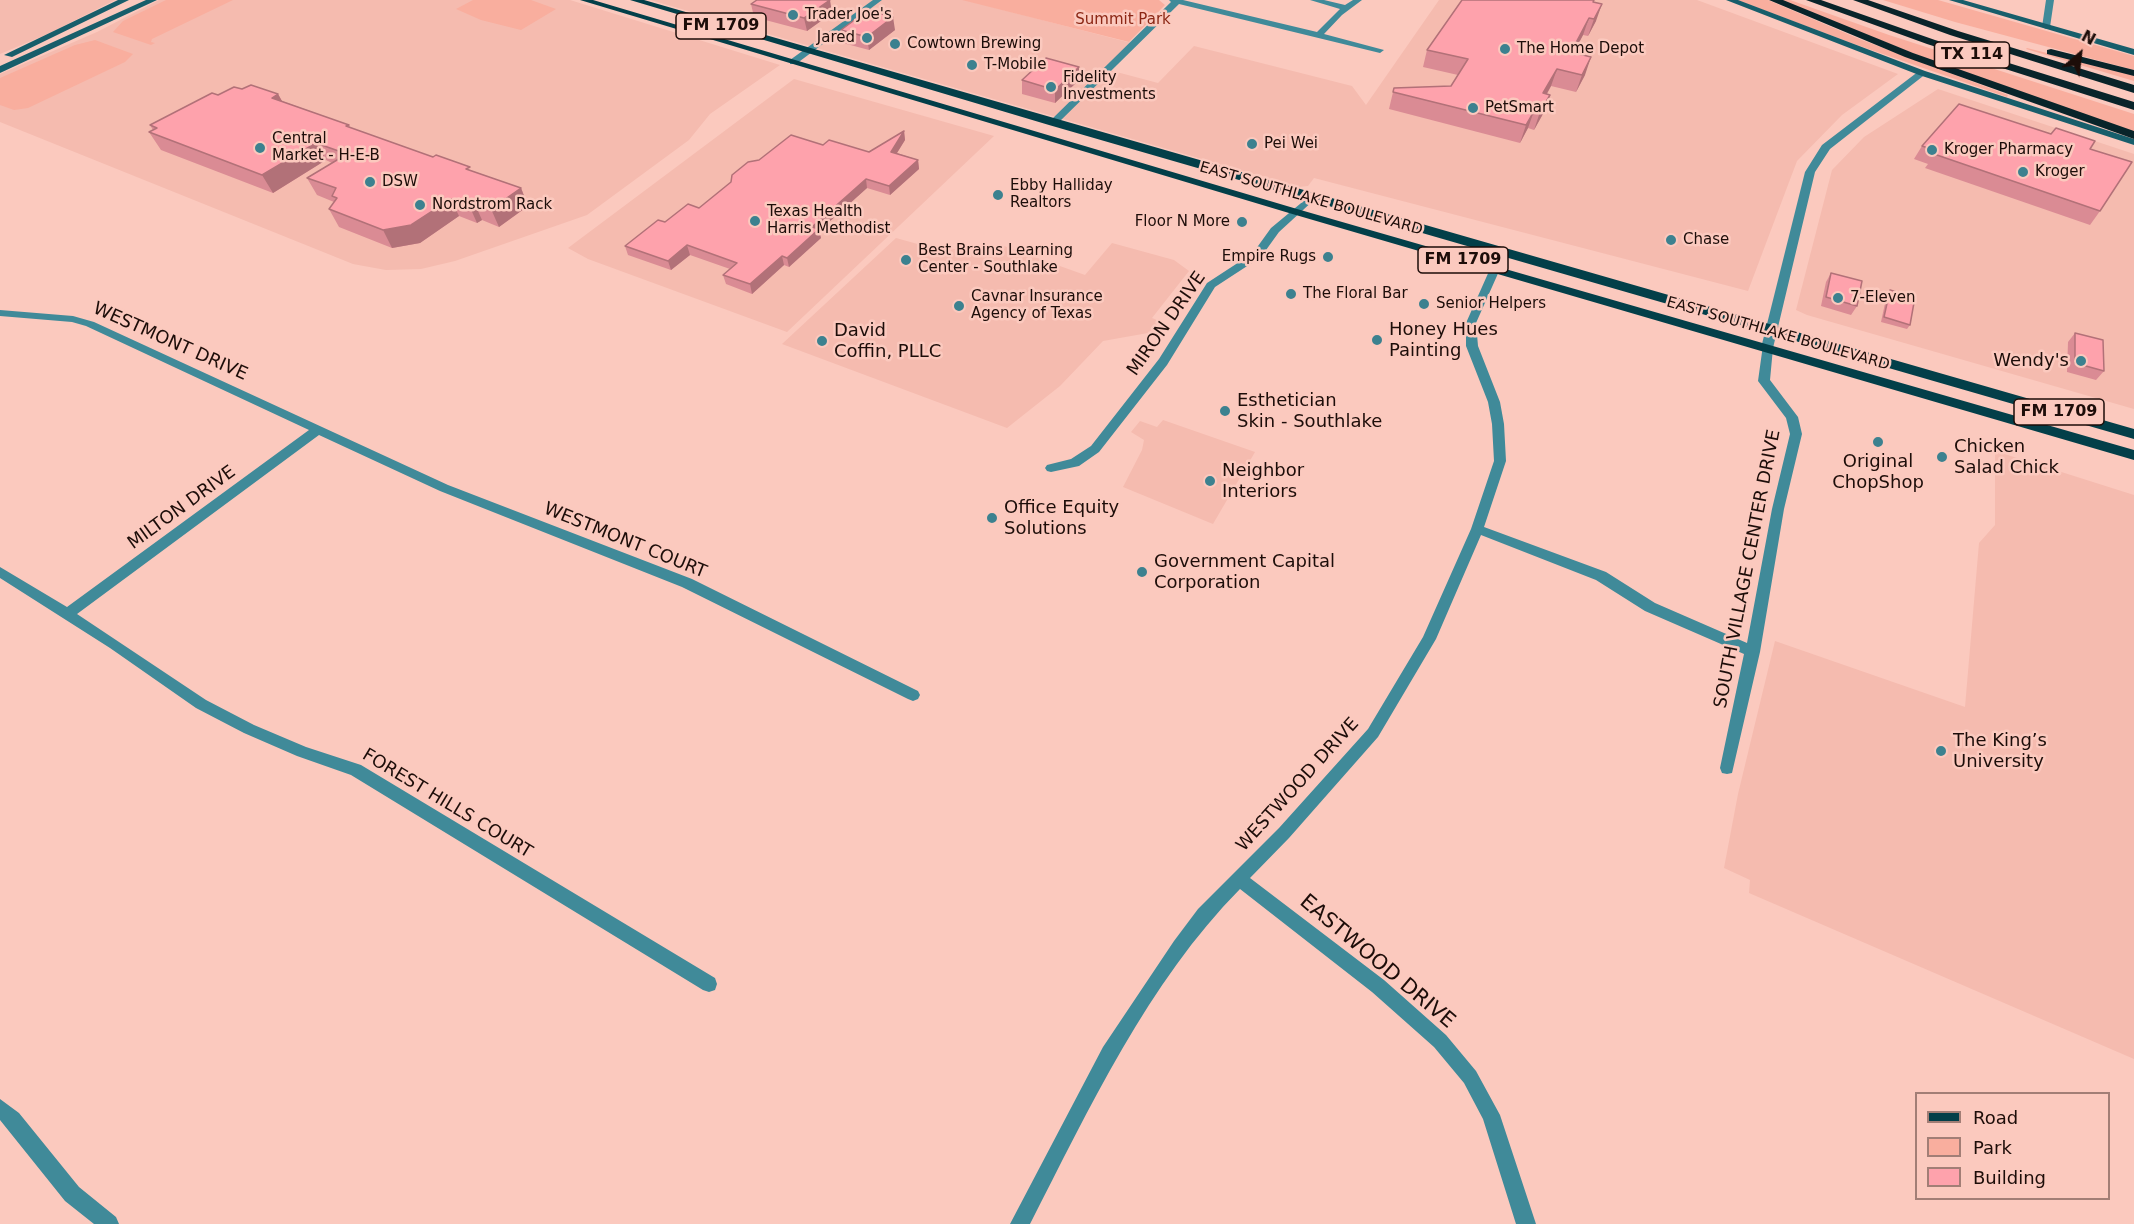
<!DOCTYPE html>
<html>
<head>
<meta charset="utf-8">
<style>
  body { margin:0 }
  #map { position:relative; width:2134px; height:1224px; overflow:hidden; background:#fbc9be; font-family:"DejaVu Sans",sans-serif }
  canvas { display:block }
  .legend { position:absolute; left:1915px; top:1092px; width:195px; height:108px; box-sizing:border-box; background:#fbc9be; border:2px solid #a27e76; margin:0; padding:8px 10px; list-style:none; font-size:18px; color:#1d0d09 }
  .legend li { display:flex; align-items:center; gap:12px; height:30px }
  .legend b { width:30px; border:2px solid #a27e76 }
  .north { position:absolute; left:2050px; top:24px; width:60px; height:60px; -webkit-text-stroke:4px #fbc9be; paint-order:stroke; rotate:28deg; font-size:16px; font-weight:700; line-height:24px; text-align:center; color:#1d0d09 }
  .north::after { content:''; display:block; margin:auto; width:21px; height:27px; background:#1d0d09; clip-path:polygon(50% 0,100% 100%,50% 72%,0 100%) }
</style>
</head>
<body>
<div id="map">
<canvas width="2134" height="1224"></canvas>
<ul class="legend">
<li><b style="height:8px;background:#033f49"></b>Road</li>
<li><b style="height:16px;background:#f9ae9e"></b>Park</li>
<li><b style="height:16px;background:#fea2ac"></b>Building</li>
</ul>
<div class="north">N</div>
</div>
<script>
const g = document.querySelector('canvas').getContext('2d');
g.lineJoin = 'round';
function paint(path, color) { g.fillStyle = color; g.fill(path, 'evenodd'); }
function trace(path, color, width, dash) { g.strokeStyle = color; g.lineWidth = width; g.lineCap = dash ? 'butt' : 'round'; g.setLineDash(dash || []); g.stroke(path); }
function drawText(font, color, halo, rows, align = 'center') {
  g.font = font + ' "DejaVu Sans",sans-serif'; g.lineWidth = 5; g.setLineDash([]); g.textBaseline = 'middle'; g.strokeStyle = halo; g.fillStyle = color; for (const [text, x, y, turn = 0] of rows) {
    g.save(); g.translate(x, y); g.rotate((+turn || 0) * Math.PI / 180); g.textAlign = isNaN(turn) ? turn : align; if (halo) g.strokeText(text, 0, 0); g.fillText(text, 0, 0); g.restore();
  }
}
paint(new Path2D(`
  M0,0H115L50,33L0,54Z
  M159,0H570L780,65L710,114L689,140L587,215L455,261L421,269L386,270L353,264L0,122V74L97,32Z
  M650,0H965L1135,44L1109,70L1158,83L1194,46L1352,86L1366,105L1439,0H1697L1898,74L1842,115L1797,161L1748,291L1314,178L1308,186L1299,187Z
  M794,79L994,136L787,332L588,259L568,248Z
  M1938,89L2134,154V409L1807,315L1796,310L1832,170L1864,137Z
  M896,238L939,250L1004,246L1085,275L1112,243L1174,260L1189,271L1152,318L1164,323L1148,333L1103,341L1060,386L1007,428L782,344Z
  M1163,420L1255,452L1213,524L1123,487L1142,450L1144,440L1131,432L1140,421L1157,427Z
  M1995,451L2134,495V1059L1749,893L1750,880L1724,868L1738,794L1775,641L1965,707L1979,543L1995,525Z`), '#f5bbaf');
paint(new Path2D(`
  M166,0H233L152,39L151,42L155,43L151,45L113,32L123,21Z
  M473,0H531L556,9L521,30L481,20L456,9Z
  M962,0H1159L1165,5L1129,42Z
  M1737,0H1768L1862,40L2008,95L2007,97L1854,44Z
  M1780,0H1790L1889,35L2134,114V133L1965,74Z
  M1883,0H1938L2134,56V70L1955,22Z
  M95,40L133,54L125,62L28,108L14,110L0,105V78L75,45Z
  M2027,48L2134,75V81L2026,49Z`), '#f9ae9e');
paint(new Path2D(`
  M873,0H882L796,64H790V60Z
  M1169,0H1183L1317,32L1340,9L1310,0H1324L1345,5L1353,0H1362L1342,15L1324,34L1384,50L1380,53L1179,4L1056,125H1050V121L1171,2Z
  M2046,0H2054L2050,27L2046,29L2042,27Z
  M1312,194L1317,197L1315,199L1279,232L1261,257L1215,287L1167,365L1099,452L1079,466L1051,472L1047,471L1045,468L1047,465L1071,459L1091,446L1159,359L1207,283L1253,253L1271,228Z
  M1495,266L1500,269L1476,323L1478,346L1500,402L1504,424L1506,461L1484,527L1606,572L1655,603L1747,643L1772,509L1790,434L1786,418L1758,381L1763,345L1767,344L1773,348L1770,380L1798,417L1802,434L1784,509L1760,652L1732,773L1727,774L1722,773L1720,768L1744,654L1645,611L1596,580L1481,535L1436,639L1378,737L1289,838L1250,878L1384,980L1446,1035L1476,1071L1500,1115L1536,1224H1516L1483,1119L1464,1083L1434,1047L1372,992L1240,889C1148,982 1089,1109 1030,1224H1010L1103,1047L1174,941L1198,909L1279,828L1368,729L1423,637L1471,529L1494,461L1492,424L1488,402L1466,346V323L1490,269Z
  M0,310L73,316L94,322L448,485L692,579L918,691L920,695L918,699L913,701L908,699L682,587L440,491L319,435L77,614L206,700L254,725L306,747L361,765L715,978L717,984L715,990L709,992L703,990L351,775L297,756L244,733L196,708L110,648L0,578V567L67,607L309,430L86,326L72,322L0,316Z
  M0,1099L19,1113L79,1187L116,1217L119,1224H94L65,1201L0,1120Z`), '#408a99');
paint(new Path2D(`
  M1919,71L1927,73L1830,149L1815,172L1773,348L1771,351H1763L1761,348L1805,172L1822,145Z`), '#408a99');
paint(new Path2D(`
  M118,0H129L12,57L4,55Z
  M146,0H157L0,73V66Z
  M1726,0H1738L1925,71L2134,139V145L1919,75Z
  M1949,0H1963L2134,49V55Z`), '#185e6b');
paint(new Path2D(`
  M580,0H593L1297,209L2134,450V460L1289,213Z
  M630,0H644L2134,429V439L1049,125Z`), '#033f49');
paint(new Path2D(`
  M1769,0H1783L1913,53L2134,131V139L1905,57Z
  M1806,0H1821L1935,40L2134,102V110L1927,44Z
  M1853,0H1868L1958,31L2134,85V93L1950,35Z
  M2051,49L2134,70V76L2047,54V50Z`), '#09242a');
paint(new Path2D(`
  M1594,2L1596,21L1588,36L1583,35L1573,53L1585,75L1576,92L1551,86L1547,94L1544,112L1534,130L1528,128L1520,143L1389,109L1394,88L1451,86L1458,75L1423,67L1427,50Z
  M751,4L832,13L807,31L754,17Z
  M841,30H895L869,50L843,43Z
  M1079,67V80L1055,103L1022,94V80Z
  M242,89L278,94L282,101L349,125L350,128L521,188L528,206L499,227L482,220L477,223L459,216L420,243L392,248L339,227L329,209L334,202L317,195L307,178L332,163L326,160L273,193L161,150L149,132L153,130L150,125L218,95Z
  M904,131L905,140L897,153L918,160L919,169L890,195L867,188L819,231L821,238L789,267L784,265L752,294L726,284L723,275L730,269L690,255L671,270L628,255L625,246L665,222L699,208L759,160L823,145L869,152Z
  M1922,146L2090,149L2100,211L2090,225L1925,168L1928,164L1914,159Z
  M1831,273L1857,306L1851,315L1821,306L1826,282Z
  M1890,290L1910,325L1907,329L1881,322L1887,294Z
  M2075,333L2104,371L2096,380L2067,372L2068,342Z`), '#da8b94');
paint(new Path2D(`
  M830,0L832,13L807,31L804,18Z
  M1602,4L1596,21L1588,36L1594,19Z
  M893,17L895,30L869,50L867,37Z
  M1589,18L1583,35L1565,70L1571,52Z
  M1591,57L1585,75L1576,92L1582,75Z
  M1079,67V80L1055,103V90Z
  M1557,69L1551,86L1537,111L1543,93Z
  M278,94L288,112L272,98Z
  M1550,95L1544,112L1534,130L1540,112Z
  M1534,111L1528,128L1520,143L1526,125Z
  M904,131L905,140L892,161L891,152Z
  M316,143L326,160L273,193L262,175Z
  M918,160L919,169L890,195L889,186Z
  M866,179L867,188L819,231L821,238L789,267L787,258L812,227Z
  M521,188L528,206L499,227L491,209Z
  M451,199L459,216L420,243L392,248L383,230Z
  M474,202L482,220L477,223L469,205Z
  M687,245L690,255L671,270L668,261Z
  M782,256L784,265L752,294L750,284Z`), '#b27178');
const building = new Path2D(`
  M757,0H830L804,18L751,4Z
  M1462,0H1594L1593,2L1602,4L1594,19L1589,18L1571,52L1591,57L1582,75L1557,69L1543,93L1550,95L1540,112L1534,111L1526,125L1393,92L1394,88L1451,86L1468,59L1427,50Z
  M868,10L893,17L867,37L841,30Z
  M1046,58L1079,67L1055,90L1022,80Z
  M251,85L278,94L272,98L349,125L346,126L433,157L436,155L470,167L466,169L521,188L491,209L474,202L469,205L451,199L411,225L383,230L329,209L337,198L332,196L336,188L307,178L347,154L316,143L262,175L149,132L157,128L150,125L212,93L218,95L234,87L242,89Z
  M1959,104L2051,134L2056,128L2095,141L2090,149L2132,162L2100,211L1934,154L1937,151L1922,146Z
  M904,131L891,152L918,160L889,186L866,179L812,227L819,229L787,258L782,256L750,284L723,275L737,263L687,245L668,261L625,246L658,220L665,222L688,204L699,208L731,182L732,175L748,162L759,160L791,135L823,145L829,140L869,152Z
  M1831,273L1862,281L1857,306L1826,297Z
  M1890,290L1915,297L1910,325L1884,317Z
  M2075,333L2103,340L2104,371L2075,363Z`);
paint(building, '#fea2ac');
trace(building, '#b27178', 1.5);
for (const [x, y, r, color] of [
  [793,15,6,"#3c818f"],
  [867,38,6,"#3c818f"],
  [895,44,6,"#3c818f"],
  [1505,49,6,"#3c818f"],
  [972,65,6,"#3c818f"],
  [1051,87,6,"#3c818f"],
  [1473,108,6,"#3c818f"],
  [1252,144,6,"#3c818f"],
  [260,148,6,"#3c818f"],
  [1932,150,6,"#3c818f"],
  [2023,172,6,"#3c818f"],
  [370,182,6,"#3c818f"],
  [998,195,6,"#3c818f"],
  [420,205,6,"#3c818f"],
  [755,221,6,"#3c818f"],
  [1242,222,6,"#3c818f"],
  [1671,240,6,"#3c818f"],
  [1328,257,6,"#3c818f"],
  [906,260,6,"#3c818f"],
  [1291,294,6,"#3c818f"],
  [1838,298,6,"#3c818f"],
  [1424,304,6,"#3c818f"],
  [959,306,6,"#3c818f"],
  [1377,340,6,"#3c818f"],
  [822,341,6,"#3c818f"],
  [2081,361,6,"#3c818f"],
  [1225,411,6,"#3c818f"],
  [1878,442,6,"#3c818f"],
  [1942,457,6,"#3c818f"],
  [1210,481,6,"#3c818f"],
  [992,518,6,"#3c818f"],
  [1142,572,6,"#3c818f"],
  [1941,751,6,"#3c818f"]
]) { const dot = new Path2D(); dot.arc(x, y, r, 0, 2 * Math.PI); g.fillStyle = color; g.fill(dot); trace(dot, '#fbc9be', 2); }
drawText('15px', '#1d0d09', '#fbc9be', [
  ["Trader Joe's",805,15],
  ["Jared",855,38,"right"],
  ["Cowtown Brewing",907,44],
  ["The Home Depot",1517,49],
  ["T-Mobile",984,65],
  ["Fidelity",1063,78],
  ["Investments",1063,95],
  ["PetSmart",1485,108],
  ["Central",272,139],
  ["Market - H-E-B",272,156],
  ["Pei Wei",1264,144],
  ["Kroger Pharmacy",1944,150],
  ["Kroger",2035,172],
  ["DSW",382,182],
  ["Ebby Halliday",1010,186],
  ["Realtors",1010,203],
  ["Nordstrom Rack",432,205],
  ["Texas Health",767,212],
  ["Harris Methodist",767,229],
  ["Floor N More",1230,222,"right"],
  ["Chase",1683,240],
  ["Best Brains Learning",918,251],
  ["Center - Southlake",918,268],
  ["Empire Rugs",1316,257,"right"],
  ["The Floral Bar",1303,294],
  ["Cavnar Insurance",971,297],
  ["Agency of Texas",971,314],
  ["7-Eleven",1850,298],
  ["Senior Helpers",1436,304]
], 'left');
drawText('15px', '#8c2715', '#fbc9be', [
  ["Summit Park",1123,20]
]);
drawText('15px', '#1d0d09', '#fbc9be', [
  ["EAST SOUTHLAKE BOULEVARD",1311,199,16],
  ["EAST SOUTHLAKE BOULEVARD",1778,334,16]
]);
for (const [x, y, w] of [
  [721,26,90],
  [1972,55,75],
  [1463,260,90],
  [2059,412,90]
]) { const box = new Path2D(); box.roundRect(x - w / 2, y - 13, w, 26, 4.5); g.fillStyle = '#fbc9be'; g.fill(box); trace(box, '#1d0d09', 1.5); }
drawText('bold 16px', '#1d0d09', null, [
  ["FM 1709",721,26],
  ["TX 114",1972,55],
  ["FM 1709",1463,260],
  ["FM 1709",2059,412]
]);
drawText('18px', '#1d0d09', '#fbc9be', [
  ["MIRON DRIVE",1167,324,-55],
  ["WESTMONT DRIVE",170,342,24],
  ["MILTON DRIVE",182,508,-36],
  ["WESTMONT COURT",625,541,22],
  ["SOUTH VILLAGE CENTER DRIVE",1748,569,-79],
  ["WESTWOOD DRIVE",1298,785,-48],
  ["FOREST HILLS COURT",447,804,31]
]);
drawText('18px', '#1d0d09', '#fbc9be', [
  ["Honey Hues",1389,330],
  ["Painting",1389,351],
  ["David",834,331],
  ["Coffin, PLLC",834,352],
  ["Wendy's",2069,361,"right"],
  ["Esthetician",1237,401],
  ["Skin - Southlake",1237,422],
  ["Chicken",1954,447],
  ["Salad Chick",1954,468],
  ["Original",1878,462,"center"],
  ["ChopShop",1878,483,"center"],
  ["Neighbor",1222,471],
  ["Interiors",1222,492],
  ["Office Equity",1004,508],
  ["Solutions",1004,529],
  ["Government Capital",1154,562],
  ["Corporation",1154,583],
  ["The King’s",1953,741],
  ["University",1953,762]
], 'left');
drawText('21px', '#1d0d09', '#fbc9be', [
  ["EASTWOOD DRIVE",1377,962,40]
]);
</script>
</body>
</html>
